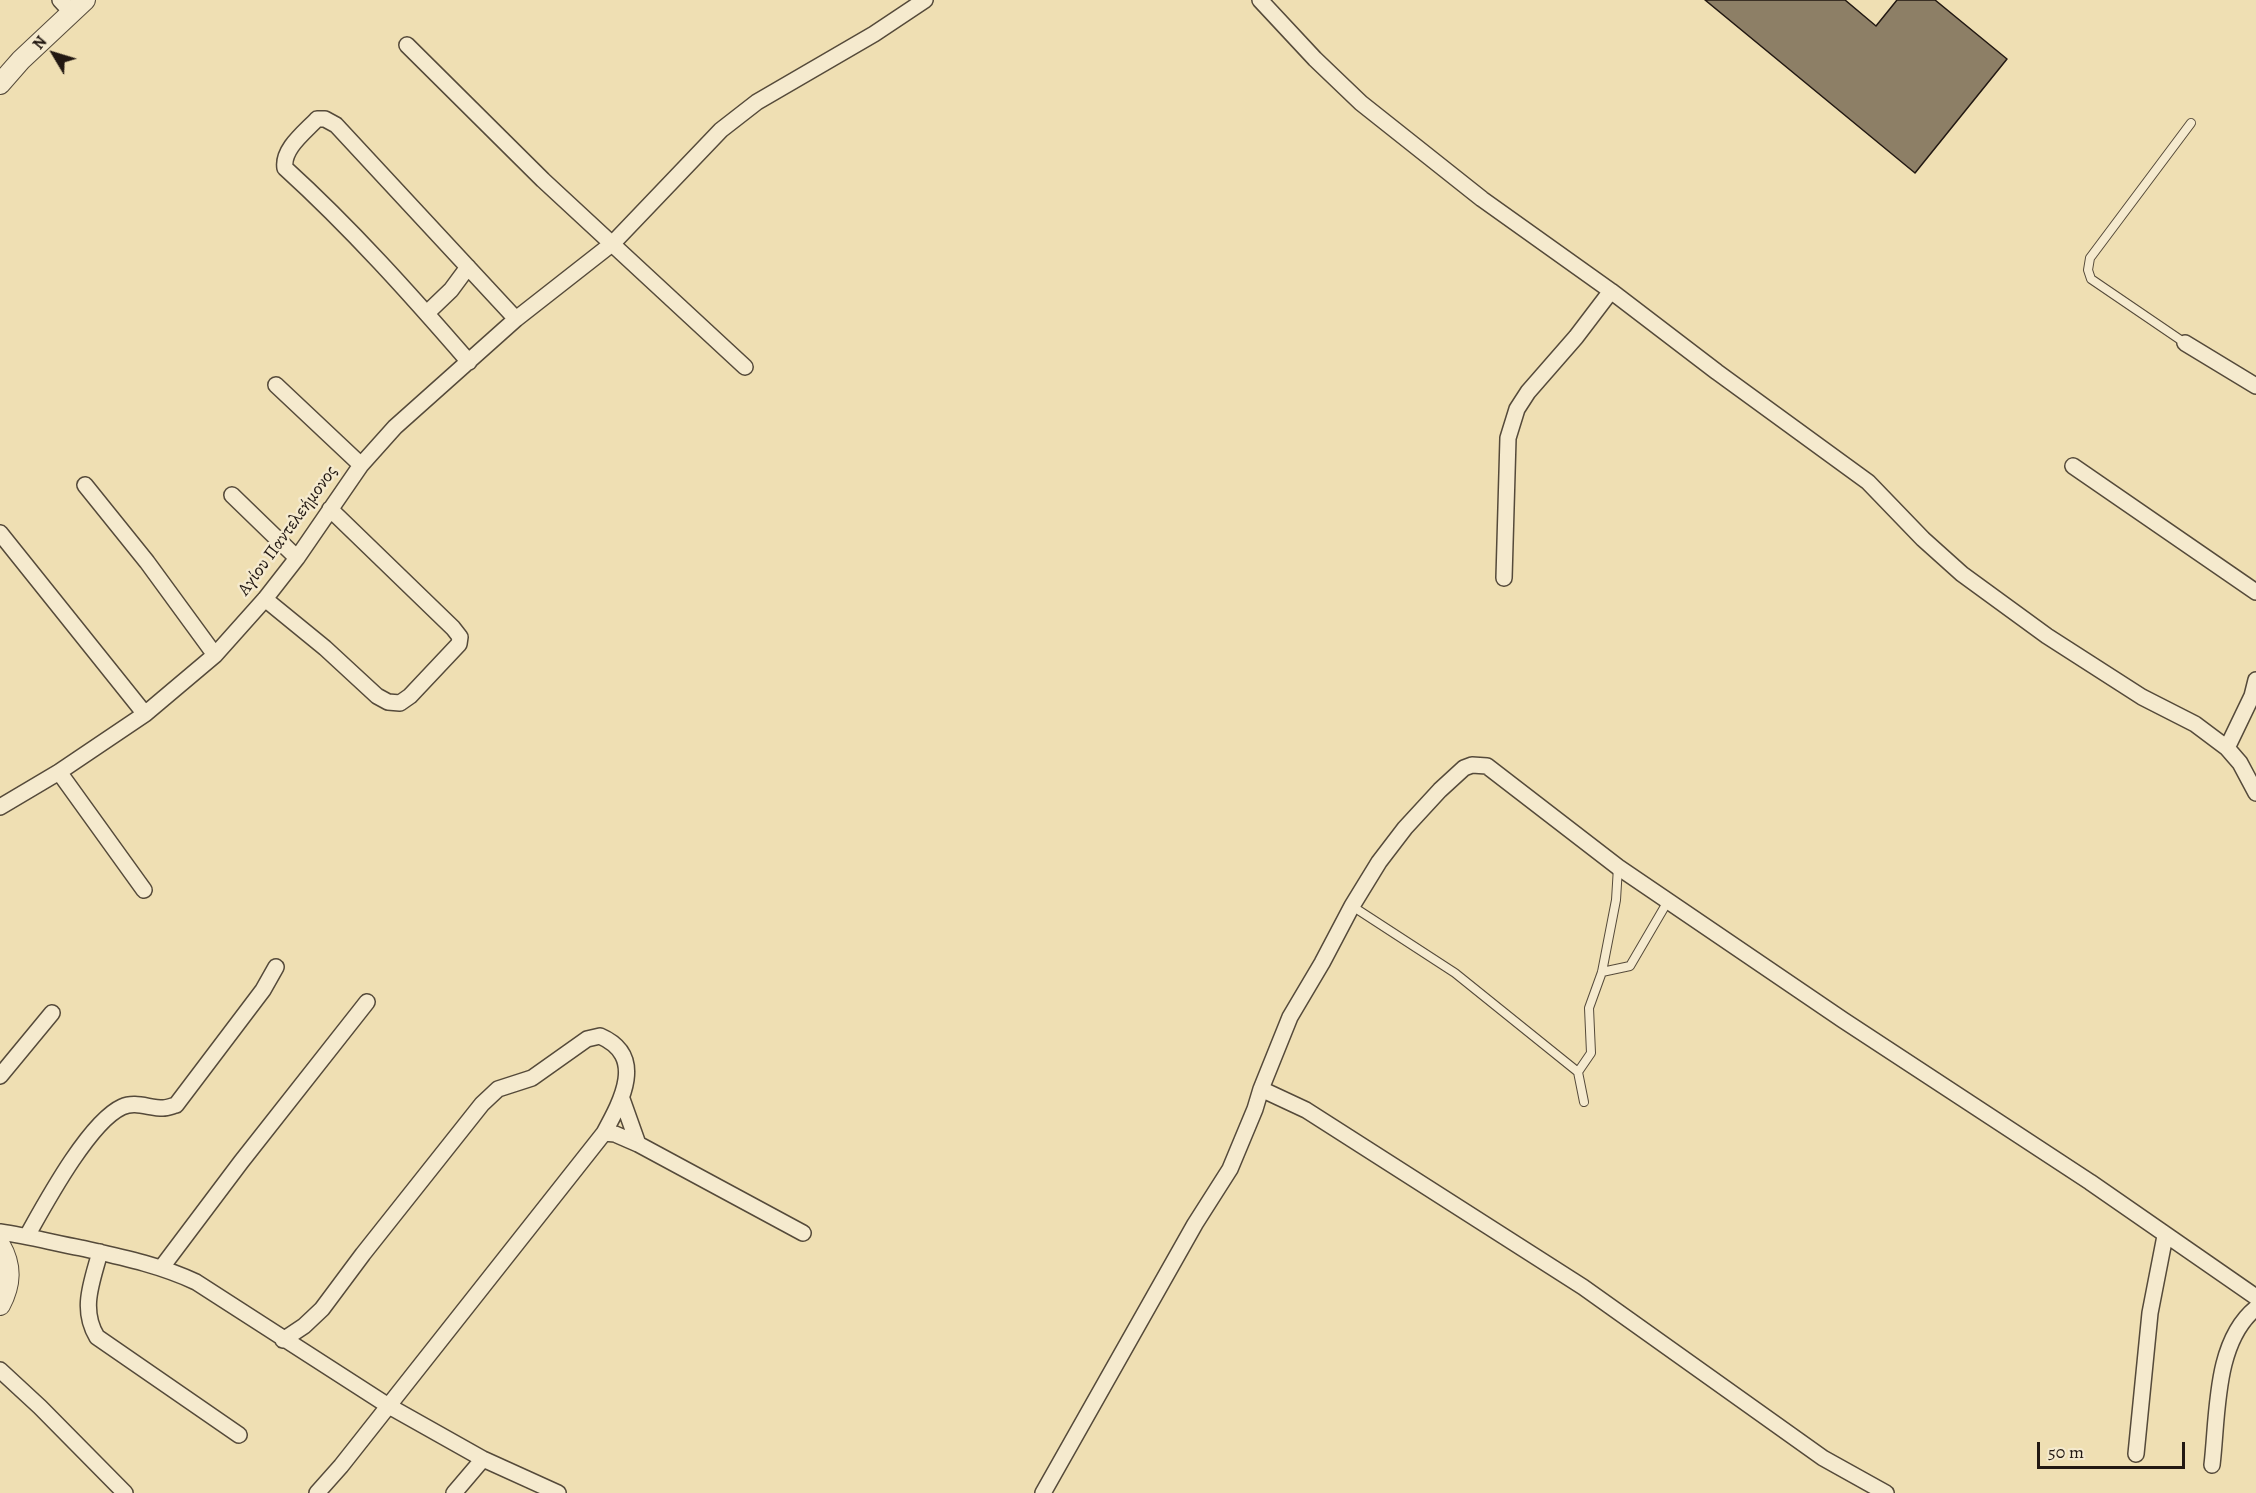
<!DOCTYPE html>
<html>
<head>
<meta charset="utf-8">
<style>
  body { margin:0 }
  #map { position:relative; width:2256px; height:1493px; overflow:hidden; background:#efdfb3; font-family:Alegreya,serif }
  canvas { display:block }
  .north { position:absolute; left:24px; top:24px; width:60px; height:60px; -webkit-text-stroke:4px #f5eace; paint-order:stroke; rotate:308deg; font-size:16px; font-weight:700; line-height:24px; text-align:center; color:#221812 }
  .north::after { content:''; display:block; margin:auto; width:21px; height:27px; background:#221812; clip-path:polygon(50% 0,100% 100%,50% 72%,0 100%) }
  .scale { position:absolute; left:2037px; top:1442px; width:148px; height:27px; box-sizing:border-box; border:3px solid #221812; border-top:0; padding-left:8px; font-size:18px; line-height:21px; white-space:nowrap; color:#221812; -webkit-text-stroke:4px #f5eace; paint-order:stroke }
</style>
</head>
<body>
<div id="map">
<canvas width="2256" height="1493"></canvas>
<div class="north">N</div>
<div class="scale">50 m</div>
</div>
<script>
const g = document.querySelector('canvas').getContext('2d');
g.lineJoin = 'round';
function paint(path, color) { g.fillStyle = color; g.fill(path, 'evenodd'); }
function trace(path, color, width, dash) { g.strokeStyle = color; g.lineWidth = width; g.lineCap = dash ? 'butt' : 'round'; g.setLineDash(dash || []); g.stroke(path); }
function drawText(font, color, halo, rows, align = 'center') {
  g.font = font + ' Alegreya,serif'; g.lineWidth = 5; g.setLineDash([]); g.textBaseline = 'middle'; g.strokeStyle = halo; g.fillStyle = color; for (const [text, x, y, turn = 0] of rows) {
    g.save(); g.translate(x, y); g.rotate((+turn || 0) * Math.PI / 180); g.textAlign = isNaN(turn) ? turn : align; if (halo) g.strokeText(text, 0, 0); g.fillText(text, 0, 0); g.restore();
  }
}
const building = new Path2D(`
  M1705,0H1845L1876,26L1897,0H1935L2007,59L1915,173Z`);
paint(building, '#8d7f66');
trace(building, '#221812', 1.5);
const service = new Path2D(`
  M2185,343L2091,279L2088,270L2090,258L2191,123
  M1352,906L1455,973L1578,1072L1584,1102
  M1602,972L1630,966L1668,901
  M1578,1072L1591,1053L1589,1008L1602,972L1616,900L1618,867`);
const minor = new Path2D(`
  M60,0L71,12
  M1260,0L1315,59L1361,103L1482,199L1611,291L1717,372L1868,482L1923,539L1962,574L2047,636L2142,697L2195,724L2227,748L2240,763L2256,793
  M407,45L543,180L745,367
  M427,313L451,290L468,267
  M2185,343L2256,386
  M469,362C411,295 351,228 285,168C282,149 305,132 317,119H325L336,125L516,319
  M276,385L361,465
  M2073,466L2256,592
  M85,485L147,562L215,655
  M232,495L297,558
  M0,533L145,714
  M1504,578L1508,438L1517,409L1528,392L1576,337L1611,291
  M265,599L325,648L377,696L388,702L400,703L410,696L459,644L460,637L453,628L330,509
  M2227,748L2252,696L2256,680
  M59,772L144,890
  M0,807L59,772L145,714L215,655L265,599L297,558L361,465L395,427L516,319L613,243L721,130L757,102L874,34L925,0
  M0,1076L52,1013
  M1261,1089L1306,1110L1583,1287L1823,1458L1886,1493
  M622,1099L638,1144
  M0,1232C28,1236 54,1243 81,1248C121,1257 160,1265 196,1282L387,1405L483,1459L558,1493
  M27,1236C45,1204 89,1122 122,1107C135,1101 149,1108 163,1108C167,1108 172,1106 176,1105L263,990L276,967
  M100,1252C92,1282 80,1309 97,1337L239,1435
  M162,1267L241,1162L367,1002
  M283,1340L304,1326L322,1309L363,1254L482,1104L498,1089L532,1078L587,1039L600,1036C646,1056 622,1100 604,1133
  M0,1370L40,1407L125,1493
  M2136,1454L2150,1313L2165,1236
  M2212,1465C2218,1415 2214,1342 2256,1308
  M317,1493L341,1466L604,1133L615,1134L638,1144L803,1233
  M454,1493L483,1459
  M1043,1493L1195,1224L1230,1169L1255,1109L1261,1089L1290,1017L1322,963L1352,906L1379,862L1405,828L1440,790L1464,768L1472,765L1487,766L1618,867L1843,1020L2090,1182L2256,1297`);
const tertiary = new Path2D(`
  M0,84L21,60L85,0
  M0,1245C12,1266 11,1284 0,1305`);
trace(service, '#554a3a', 10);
trace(minor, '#554a3a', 18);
trace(tertiary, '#554a3a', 22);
trace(service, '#f5eace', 8);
trace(minor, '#f5eace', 15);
trace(tertiary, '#f5eace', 20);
drawText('18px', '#221812', '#f5eace', [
  ["Αγίου Παντελεήμονος",288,531,-54]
]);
</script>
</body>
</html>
